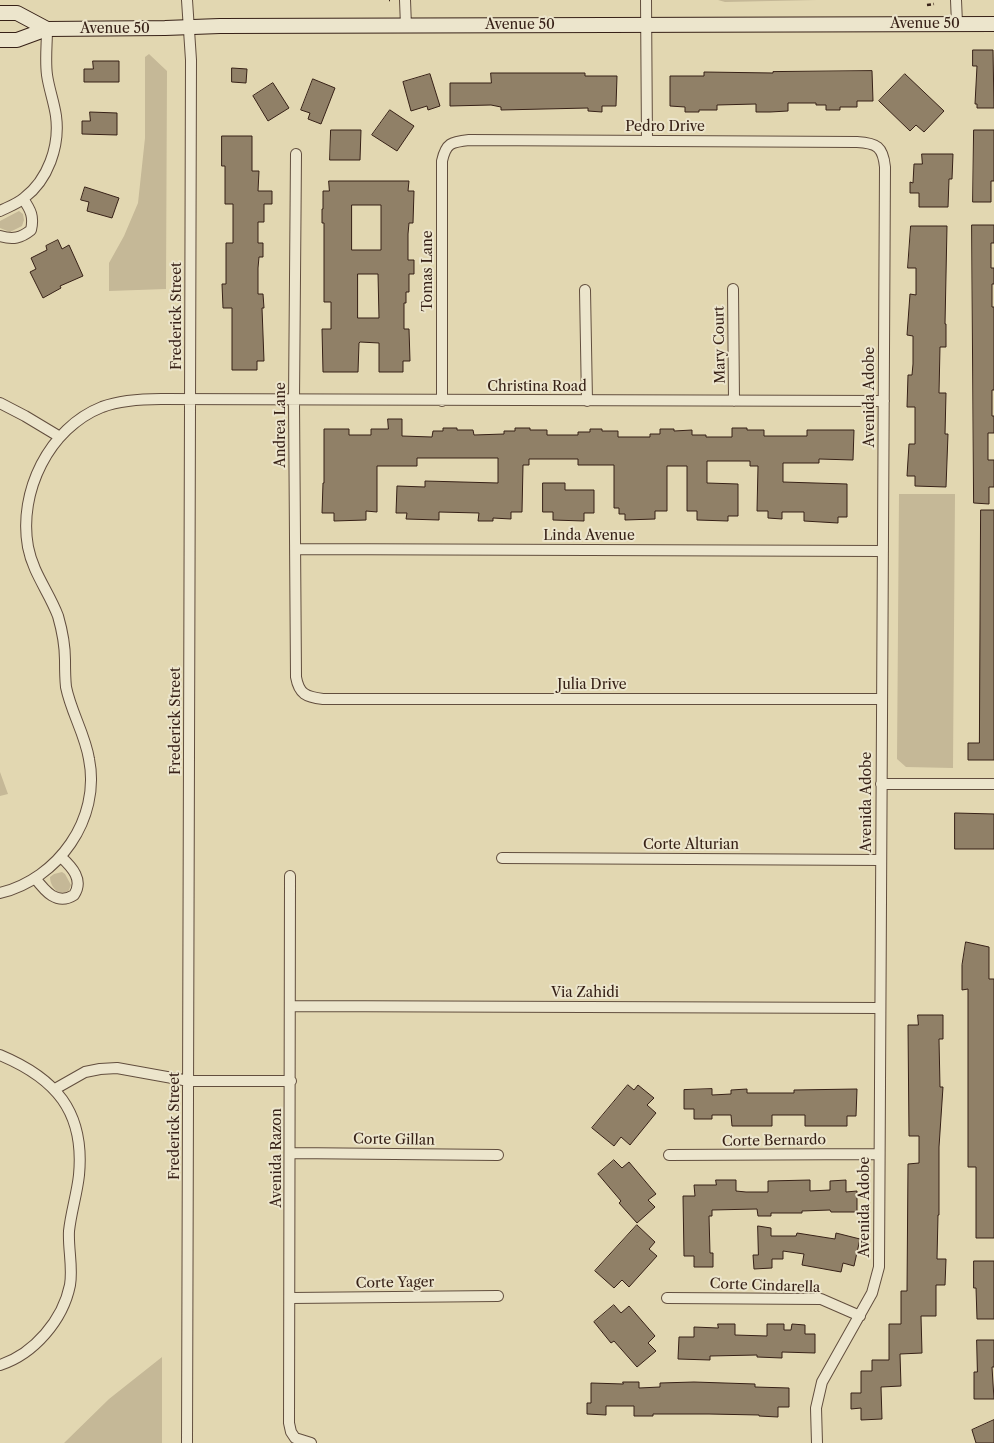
<!DOCTYPE html>
<html>
<head>
<meta charset="utf-8">
<style>
  body { margin:0 }
  canvas { display:block; background:#e2d7b1 }
</style>
</head>
<body>
<canvas width="994" height="1443"></canvas>
<script>
const g = document.querySelector('canvas').getContext('2d');
g.lineJoin = 'round';
function paint(path, color) { g.fillStyle = color; g.fill(path, 'evenodd'); }
function trace(path, color, width, dash) { g.strokeStyle = color; g.lineWidth = width; g.lineCap = dash ? 'butt' : 'round'; g.setLineDash(dash || []); g.stroke(path); }
function drawText(font, color, halo, rows, align = 'center') {
  g.font = font + ' "Libre Caslon Text",serif'; g.lineWidth = 4; g.setLineDash([]); g.textBaseline = 'middle'; g.strokeStyle = halo; g.fillStyle = color; for (const [text, x, y, turn = 0] of rows) {
    g.save(); g.translate(x, y); g.rotate((+turn || 0) * Math.PI / 180); g.textAlign = isNaN(turn) ? turn : align; if (halo) g.strokeText(text, 0, 0); g.fillText(text, 0, 0); g.restore();
  }
}
paint(new Path2D(`
  M718,0H817L725,2Z
  M149,54L167,71L166,289L109,291V263L124,236L138,203L145,138V57Z
  M19,211L23,214L24,220L22,226L10,232L0,228V221Z
  M899,494H955L953,768L906,767L897,759Z
  M0,772L8,794L0,796Z
  M62,872L65,874L71,885L68,892L59,893C54,889 50,884 50,877L54,874Z
  M162,1357V1443H64L109,1399Z`), '#c5b897');
const building = new Path2D(`
  M973,50H993L994,108H977V104H975L977,66H973Z
  M93,61H119V82H84V69H93Z
  M232,68L247,69L246,83L232,82Z
  M872,71L873,101H857V107H840V110H826V105H816V103H788V111L770,112H756V104L717,105V110H699V112H685V107L670,106V76H704V72L773,73V72Z
  M491,73H585V76H617L616,106H602V112L588,111V108L501,110V107L491,105L450,106V83H491Z
  M430,74L440,106L428,110L427,106L411,111L403,82Z
  M905,74L944,111L924,132L916,125L910,131L879,101Z
  M313,79L335,88L321,124L308,119L310,113L301,110Z
  M273,83L289,108L268,121L253,96Z
  M390,110L414,126L397,151L372,135Z
  M90,112L117,113V135L82,134V121H90Z
  M331,130H361L360,160H330Z
  M974,130H994V181H991V202H973Z
  M222,136H252V171H259L258,191H272V204H264V222H258V243H263V257H259L258,268V294H263L264,308H262L264,361H257V370H232V308H223L222,284H226V243H233V204H225V166H222Z
  M922,154H953L952,179H949L948,207H919V193H910V182L913,183L914,164H922Z
  M329,181H409L408,191H414L413,223H409L408,234V260H414V274H409V292H406V303H404V329H409L410,361H403V372H379V343L360,342L359,343L358,372H323L322,329H331V302H324V223H322V209H323V191H329ZM352,205H381V250H352ZM358,274H378L379,318H358Z
  M85,187L119,198L112,218L87,211L89,202L81,200Z
  M972,225H994V243H991V268H994V284H992V307H994V390H992V416H994V433H988V460H994V487H989V504L974,503Z
  M911,226H947L945,324H946V347H940L939,393H946L945,434H948L946,487L915,486V476H907L909,444H915V407H907L908,375H912L913,364V336L907,335L910,294L916,295V268H908Z
  M58,240L62,249L69,245L83,276L60,286L61,288L43,298L30,272L36,269L31,258L47,250L46,246Z
  M388,419H402V436L432,437L433,431H443V428H457V430H473L474,435L504,434V431H515V428H530V430H547V435H578V432H590V429H602V431H618V437H650V434H660V429H674V431L692,430V435H706V437H732V428H747V430H764V436H807V430H854L853,460L819,459V463H783V482L847,484V517H838V523L804,521V512H782V519L768,518V511H757L758,466H750V461H707V483L738,484V516H728V521L697,520V511H687V466H667V511H655V519L625,520V514H619V508H614V465H578V459H529V465H523L522,512H511V519L493,518V521H478L479,513L439,512V520L406,519L407,513H396L397,486L425,487V481L498,483V458H417V466H377V512L366,511V520L334,521V513H322L323,483H324V429H349V435H371V429H388Z
  M543,483H565V490H594V513H584V521L553,520V512H543Z
  M981,510H994V760H968V743H979Z
  M955,813L994,814V849H955Z
  M966,942L989,947V979H994V1238H976V1167H968V989L962,990V965Z
  M918,1015H943V1039H939L940,1087H943L939,1147V1215H938L937,1259H946L945,1285H936V1316H921L922,1353L900,1354L901,1386L881,1387L882,1419L861,1420V1408L851,1409V1393H861V1371H872V1360H889V1324H901V1291H907L908,1164L919,1163V1136H909L908,1025H918Z
  M628,1085L634,1090L638,1085L654,1098L647,1105L656,1113L630,1145L621,1137L614,1146L592,1128Z
  M712,1089V1095L731,1094V1090L747,1089V1093H794V1090L857,1089L856,1116H847V1126H805V1115H772V1126H732L731,1115H712V1119H694V1109H684V1090Z
  M614,1160L622,1168L629,1162L656,1194L648,1200L655,1207L637,1223L619,1203L621,1201L598,1174Z
  M716,1180H736V1191L746,1192H768V1181L810,1180V1191L830,1190V1181L846,1180V1192L857,1191V1212H831L830,1210L802,1211V1213H771V1216H758L757,1209L712,1210V1216H709L710,1253H713V1267H694V1256H684L683,1196H695L694,1185H716Z
  M637,1225L655,1242L649,1249L657,1256L629,1287L622,1280L614,1288L595,1271Z
  M758,1226L771,1228V1236H796L797,1233L835,1239L836,1233L860,1239L854,1266L843,1263L841,1272L802,1265L804,1254L783,1251V1259H772V1268L754,1269L753,1255H758Z
  M974,1261H994V1319H977L976,1288H974Z
  M614,1305L621,1313L629,1306L655,1336L648,1343L656,1351L637,1367L614,1341L611,1343L594,1322Z
  M718,1324H735V1335L767,1336V1324H784V1330H791L792,1324L805,1325V1334H815V1353L782,1352V1358L757,1357V1355L710,1356V1360L678,1359L679,1337H694V1327L718,1328Z
  M977,1340H994V1367H992L994,1399H974V1372H977Z
  M623,1382H639V1388L660,1387V1383L694,1382L755,1384V1387L789,1388V1407H778V1417L759,1416V1415L709,1414H653V1416H634V1406H606V1415L587,1414V1403H591V1383L623,1384Z
  M994,1420V1443H976L972,1430Z`);
paint(building, '#908067');
trace(building, '#372117', 1);
const minor = new Path2D(`
  M187,0L191,60L187,1443
  M405,0L406,26
  M646,0L647,141
  M956,0L957,23
  M296,154L294,400L296,677C299,694 306,697 323,699H882
  M0,211C8,207 17,204 24,198C48,180 60,146 56,116C54,102 49,89 47,75C45,60 47,44 47,29
  M0,236C13,240 21,238 31,230C34,217 31,210 23,199
  M733,289L734,401
  M585,290L587,401
  M442,401V161C446,143 451,142 469,140L857,142C877,143 883,147 885,167L879,1267L872,1293L822,1382L816,1408L817,1443
  M0,403L25,416L60,437
  M295,549L883,551
  M881,784H994
  M502,858L881,860
  M290,876L289,1423L291,1432L295,1438L311,1443
  M35,878C45,891 57,906 74,895C84,880 72,867 61,857
  M0,893C58,879 101,819 89,759C85,734 71,712 66,687C65,678 65,669 65,660C65,646 62,630 58,616C49,592 33,573 28,547C18,492 49,428 102,407C121,400 141,399 161,399L884,401
  M291,1006L880,1008
  M0,1055C55,1078 85,1111 79,1175C77,1194 71,1212 69,1231C68,1249 73,1267 70,1285C63,1320 34,1354 0,1365
  M55,1089L85,1072L100,1069L117,1068L189,1081H291
  M291,1153L498,1155
  M669,1155L879,1154
  M291,1298L498,1296
  M667,1298L821,1299L860,1316`);
const secondary = new Path2D(`
  M0,13H17L47,29
  M0,40H17L47,29L165,28L220,26L994,24`);
trace(minor, '#624e3e', 12);
trace(secondary, '#372117', 16);
trace(new Path2D(`
  M389,0H390
  M927,5L934,4`), '#372117', 2.5, [4, 2.5]);
trace(minor, '#ece5cc', 10);
trace(secondary, '#ece5cc', 14);
drawText('14px', '#372117', '#ece5cc', [
  ["Avenue 50",925,24],
  ["Avenue 50",520,25],
  ["Avenue 50",115,29],
  ["Pedro Drive",665,127],
  ["Tomas Lane",428,271,-90],
  ["Frederick Street",177,316,-90],
  ["Mary Court",720,345,-91],
  ["Christina Road",537,387],
  ["Avenida Adobe",870,397,-90],
  ["Andrea Lane",281,425,-90],
  ["Linda Avenue",589,536],
  ["Julia Drive",592,685],
  ["Frederick Street",176,721,-90],
  ["Avenida Adobe",867,802,-90],
  ["Corte Alturian",691,845],
  ["Via Zahidi",585,993],
  ["Frederick Street",175,1126,-90],
  ["Corte Gillan",394,1140,1],
  ["Corte Bernardo",774,1141,-1],
  ["Avenida Razon",277,1158,-90],
  ["Avenida Adobe",865,1207,-90],
  ["Corte Yager",395,1283,-1],
  ["Corte Cindarella",765,1286,2]
]);
</script>
</body>
</html>
